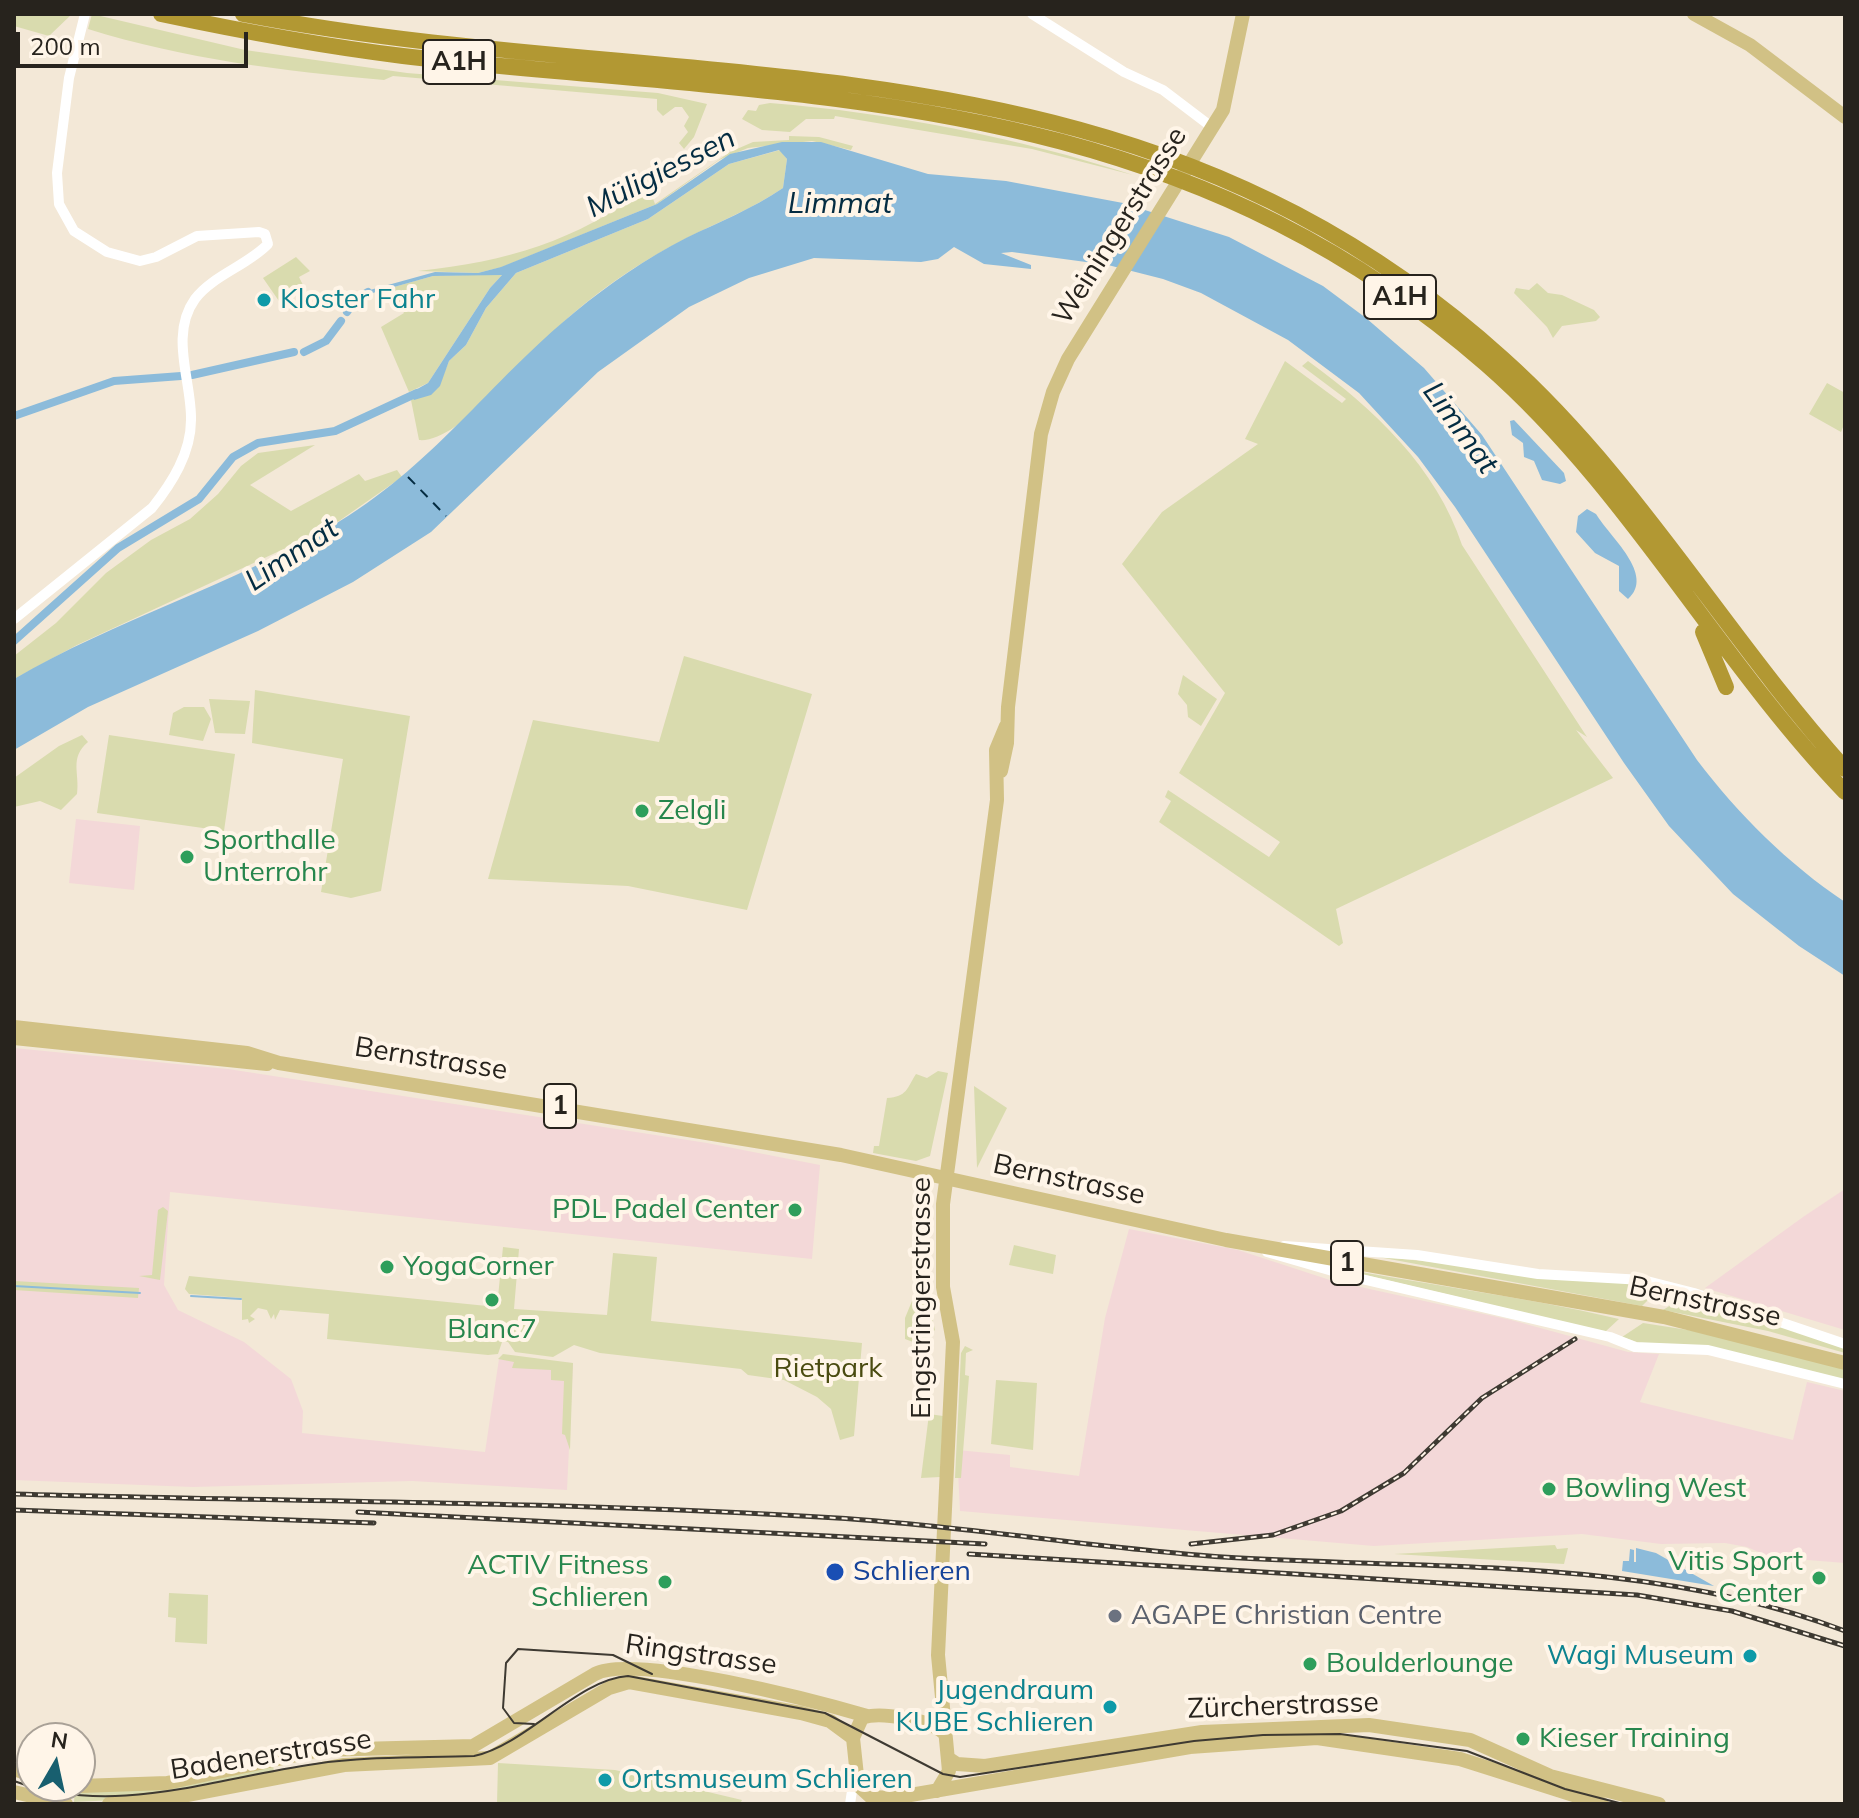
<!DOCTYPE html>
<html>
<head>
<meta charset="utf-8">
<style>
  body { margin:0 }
  #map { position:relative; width:1859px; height:1818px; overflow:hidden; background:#f3e8d7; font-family:Mulish,sans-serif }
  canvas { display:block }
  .frame { position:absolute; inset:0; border:16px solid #27231d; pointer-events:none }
  .north { position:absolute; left:16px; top:1722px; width:80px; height:80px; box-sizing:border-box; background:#fff5e8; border:2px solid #a9a197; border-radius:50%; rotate:9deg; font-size:22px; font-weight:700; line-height:32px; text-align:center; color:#27231d }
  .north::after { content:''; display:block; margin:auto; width:28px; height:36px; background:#185f6f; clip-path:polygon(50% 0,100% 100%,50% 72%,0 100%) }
  .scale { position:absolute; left:16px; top:32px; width:232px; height:36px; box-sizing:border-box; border:4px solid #27231d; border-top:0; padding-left:10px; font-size:24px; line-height:28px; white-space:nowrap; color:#27231d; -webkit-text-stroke:6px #fff5e8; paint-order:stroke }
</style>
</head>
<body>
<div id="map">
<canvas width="1859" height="1818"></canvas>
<div class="frame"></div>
<div class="north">N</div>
<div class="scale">200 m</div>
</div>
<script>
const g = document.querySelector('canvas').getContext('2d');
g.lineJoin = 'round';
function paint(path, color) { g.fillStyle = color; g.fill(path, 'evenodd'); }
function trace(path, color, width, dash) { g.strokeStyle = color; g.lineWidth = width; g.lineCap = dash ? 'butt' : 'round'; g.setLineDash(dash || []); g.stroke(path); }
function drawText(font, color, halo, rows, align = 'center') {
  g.font = font + ' Mulish,sans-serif'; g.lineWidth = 8; g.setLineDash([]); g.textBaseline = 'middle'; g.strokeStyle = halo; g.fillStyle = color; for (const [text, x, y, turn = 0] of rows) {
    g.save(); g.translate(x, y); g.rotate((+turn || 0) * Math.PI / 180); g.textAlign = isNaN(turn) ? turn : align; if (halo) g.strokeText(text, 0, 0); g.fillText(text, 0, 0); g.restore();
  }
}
paint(new Path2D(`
  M76,819L140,826L134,890L69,883Z
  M14,1048L228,1069L707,1143L820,1165L812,1259L170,1192L164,1285L178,1310L244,1342L291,1379L303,1411L302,1433L485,1452L499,1359L573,1363L567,1490L412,1481L193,1487L14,1480Z
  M1845,1189V1330L1705,1288L1803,1217Z
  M1129,1229L1238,1250L1333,1281L1511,1320L1628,1352L1659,1354L1640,1402L1793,1440L1807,1382L1845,1391V1563L1770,1557L1747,1547L1725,1543L1661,1544L1582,1534L1374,1546L960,1511L957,1450L1010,1455V1467L1079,1476L1105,1318Z`), '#f3d8d8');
paint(new Path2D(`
  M14,14H72L49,36L14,26Z
  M92,14L245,50L407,73L658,93L707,104L694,137L684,149L679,143L688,132L684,126L689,117L682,107H675L663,116L657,110V99L393,76L384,80C283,71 184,59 88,29Z
  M770,103C893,113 1016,137 1133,175L1032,149L835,116L834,119H806L790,132L762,130L742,119L748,110L756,111L759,105Z
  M789,136L819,137L853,146L851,150L812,141L748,148L719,160L657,204L502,267L478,273L418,271C510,261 572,242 649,188L655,204L730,152L753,142L789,140Z
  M780,150L787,159L783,188C752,209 718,222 685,239C638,263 592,294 555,330C526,358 458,444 419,440L411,400L439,386L449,361L466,345L486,308L516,273L648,219L729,164Z
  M296,257L310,271L299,277L305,289L281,304L263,278Z
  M503,274L490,288L428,383L409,392L381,327L404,313L390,288L433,276Z
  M1537,283L1548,293L1562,295L1594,310L1600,317L1596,321L1562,326L1553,338L1547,327L1514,293L1516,288L1529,290Z
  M1285,361L1342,403L1346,399L1302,366L1308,361C1373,408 1437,468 1462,545L1587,737L1576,730L1613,778L1336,909L1343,943L1339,946L1159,822L1171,801L1165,797L1168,790L1269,857L1280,842L1179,773L1225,693L1122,564L1162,512L1258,444L1245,439Z
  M1827,383L1845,393V422L1841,432L1809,414Z
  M315,445L250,485L291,511L359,474L365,481L397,470L402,477L329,528L77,645L14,679V656L56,623L106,573L151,540L190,519L218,494L241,466L258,453Z
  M684,656L812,694L747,910L628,886L488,879L533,720L659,742Z
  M1183,675L1217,699L1201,726L1188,717L1187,705L1178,694Z
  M255,690L410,716L381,891L351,898L321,892L343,759L252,743Z
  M209,699L250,701L245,734L215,733Z
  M184,707H204L211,719L203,741L169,735L173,713Z
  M82,735L88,742C69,758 80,773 77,794L61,810L40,801L14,807V778L59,746Z
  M109,735L235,754L224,831L97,813Z
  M938,1071L948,1073L930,1156L916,1161L873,1153L874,1146H879L887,1098C907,1097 907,1088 916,1074L927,1078Z
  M974,1086L1007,1108L977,1168Z
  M163,1207L168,1211L160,1280L139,1276L152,1275L158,1210Z
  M1014,1245L1056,1255L1053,1274L1009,1265Z
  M503,1247L519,1249L514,1309L607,1315L613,1253L657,1257L651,1321L862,1343L854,1436L840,1440L831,1409L817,1397L784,1380L748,1375L741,1369L600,1353L574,1345L553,1357L515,1352L508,1342H502L498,1354L488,1355L327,1339L329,1314L280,1310L275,1320L274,1314L271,1319L267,1310L258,1308L250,1316L255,1319L249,1323L248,1319L242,1320V1298L189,1294L185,1289L189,1276L497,1307Z
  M1373,1256L1642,1283L1652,1289L1654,1294L1642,1306Z
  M1315,1263C1416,1284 1518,1295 1619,1319L1605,1332Z
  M14,1281L139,1288L138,1298L14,1290Z
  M1687,1295L1845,1347V1353L1768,1331L1663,1310Z
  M912,1301L929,1304L935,1330L925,1339L924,1346L905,1339V1318Z
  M1643,1323L1714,1334L1845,1369V1380L1724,1351L1646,1345L1622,1337Z
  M965,1346L973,1350L966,1353L965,1375L969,1376L961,1478H955L961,1353Z
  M503,1354L573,1363L570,1450L565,1435L562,1434L564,1381L551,1380V1370L512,1368L514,1362L498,1359Z
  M996,1380L1037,1383L1033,1450L991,1444Z
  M929,1414L943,1416L940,1477L921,1478Z
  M1555,1545L1557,1549L1568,1548L1564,1564L1394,1554Z
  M169,1593L208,1595L207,1644L175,1642L176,1618L168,1617Z
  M272,1762L275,1775L115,1800L74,1802L75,1790Z
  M498,1763L615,1770L742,1800L740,1804H497Z`), '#d9dbae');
paint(new Path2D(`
  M782,142H821L928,174L1006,181L1123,203L1229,237L1323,286L1366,318L1424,368L1482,435L1697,760C1739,815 1787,863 1845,902V976L1799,946L1733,894L1669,826L1624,763L1455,507L1418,457L1359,393L1288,340L1201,293L1163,279L1108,265L1012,252L1001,253L1031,265V269L984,264L954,247L938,259L921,262L814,258L749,278L689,307L598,372L431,532L353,582L258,631L88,707L14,750V679C115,620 230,586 330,527C432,468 488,383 575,312C609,284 647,258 686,238C719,222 752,209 783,188L787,159L779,150L729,164L648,219L516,273L486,308L466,345L449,361L440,386L431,395L414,400L410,393L428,383L490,288L502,275L433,276L362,296L359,293L435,272L478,273L501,267L657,204L730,154Z
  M1514,420L1564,473L1566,481L1560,484L1542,480L1534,461L1524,457L1523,443L1512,435L1510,421Z
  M1587,509L1596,514C1609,536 1656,575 1628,599L1619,591V566L1595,553L1576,532L1578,516Z
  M1636,1548L1656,1553L1714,1586L1622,1571L1623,1561H1629L1630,1549L1634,1550V1562H1636Z`), '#8cbbda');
trace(new Path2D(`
  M14,1286L140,1293
  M191,1296L241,1299`), '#8cbbda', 2);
trace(new Path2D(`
  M347,312L355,300L368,292
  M304,352L326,341L341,321
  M192,375L294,352
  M14,416L114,381L181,376
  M14,641L118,548L199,499L233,457L258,443L335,431L417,393`), '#8cbbda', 8);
trace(new Path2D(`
  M408,477L446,516`), '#042c42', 2, [10, 8]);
trace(new Path2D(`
  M1032,14L1124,72L1163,90L1213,128
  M14,619L152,508C172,483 191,453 191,420C192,382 169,335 195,299C212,276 248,265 268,244L265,234L259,232L197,236L156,257L140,261L107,252L74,231L59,204L57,173L69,78L85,14
  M1284,1246L1417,1255L1538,1274L1643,1280L1694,1293L1845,1344
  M1267,1252L1353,1277L1610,1337L1635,1347L1708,1350L1845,1384
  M850,1804L854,1778`), '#fff', 10);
trace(new Path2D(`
  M1694,14L1750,45L1845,117
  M1001,771L1007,743L1008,707L1041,434L1053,392L1068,359L1223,110L1243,14
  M14,1027L247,1053L279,1063L841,1155L1226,1240L1664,1317L1845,1363
  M14,1038L267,1064
  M944,1733C931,1720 879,1711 862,1718L853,1738L858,1785L871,1797L893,1798L1190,1747L1317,1738L1460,1759L1602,1804
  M948,1758L957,1764L985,1766L1202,1732L1369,1725L1470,1740L1550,1776L1659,1804
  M14,1769L32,1775
  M80,1786L167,1783L320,1750L473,1746L595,1674C634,1653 819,1702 867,1716
  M937,1791L949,1771L938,1655L953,1342L943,1287V1204L997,800L996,750L1006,726
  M14,1792L66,1804
  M109,1804L182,1796L344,1765L490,1758L609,1688L629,1682L801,1713L830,1721L853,1738`), '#d1c185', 14);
trace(new Path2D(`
  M161,14C241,31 321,46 403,56C801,101 1162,82 1486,364C1628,488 1716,657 1845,792
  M243,14C694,101 1130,21 1503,359C1637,479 1725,636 1845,769
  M1703,632L1726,687`), '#b29833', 16);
trace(new Path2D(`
  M534,1724L514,1723L503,1708L506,1663L518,1649L613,1655L652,1674
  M14,1781C114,1818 214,1778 315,1764C368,1756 421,1758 474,1756C526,1745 578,1679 628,1676L825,1713L943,1774L960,1777L1194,1741L1263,1735L1340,1734L1467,1751L1565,1789L1623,1804`), '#3e3a32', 2);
const rail = new Path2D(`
  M14,1494C288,1502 563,1501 837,1518C966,1526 1094,1548 1223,1557C1429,1570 1649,1556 1845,1631
  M14,1510L374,1523
  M358,1512L985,1544
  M1191,1544L1273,1535L1341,1511L1404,1473L1482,1398L1575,1339
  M969,1554L1637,1595L1732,1611L1845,1646`);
trace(rail, '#3e3a32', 5);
trace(rail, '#fff5e8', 2, [6]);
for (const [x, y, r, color] of [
  [264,300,8,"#0f9aa8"],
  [642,811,8,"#2e9e5b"],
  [187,857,8,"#2e9e5b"],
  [795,1210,8,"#2e9e5b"],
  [387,1267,8,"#2e9e5b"],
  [492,1300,8,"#2e9e5b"],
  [1549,1489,8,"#2e9e5b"],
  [835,1572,10,"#1a4fb4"],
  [1819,1578,8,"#2e9e5b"],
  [665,1582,8,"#2e9e5b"],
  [1115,1616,8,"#6b7280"],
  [1750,1656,8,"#0f9aa8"],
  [1310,1664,8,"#2e9e5b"],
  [1110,1707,8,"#0f9aa8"],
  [1523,1739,8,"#2e9e5b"],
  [605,1780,8,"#0f9aa8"]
]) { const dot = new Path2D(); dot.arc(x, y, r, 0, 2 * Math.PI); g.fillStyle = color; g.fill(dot); trace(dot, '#fff5e8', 3); }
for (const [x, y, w] of [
  [459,62,72],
  [1400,297,72],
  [560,1106,32],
  [1347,1263,32]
]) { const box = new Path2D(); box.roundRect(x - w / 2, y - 22, w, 44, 6); g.fillStyle = '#fff5e8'; g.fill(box); trace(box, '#27231d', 2); }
drawText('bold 26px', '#27231d', null, [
  ["A1H",459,62],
  ["A1H",1400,297],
  ["1",560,1106],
  ["1",1347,1263]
]);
drawText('28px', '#27231d', '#fff5e8', [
  ["Weiningerstrasse",1120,226,-58],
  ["Bernstrasse",431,1059,9],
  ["Bernstrasse",1069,1180,12],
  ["Engstringerstrasse",922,1298,-90],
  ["Bernstrasse",1705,1302,12],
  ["Ringstrasse",701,1655,8],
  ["Zürcherstrasse",1283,1706,-2],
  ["Badenerstrasse",271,1755,-9]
]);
drawText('28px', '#0d838f', '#fff5e8', [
  ["Kloster Fahr",280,300],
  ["Wagi Museum",1734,1656,"right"],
  ["Jugendraum",1094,1691,"right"],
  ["KUBE Schlieren",1094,1723,"right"],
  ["Ortsmuseum Schlieren",621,1780]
], 'left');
drawText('28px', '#27864d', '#fff5e8', [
  ["Zelgli",658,811],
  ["Sporthalle",203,841],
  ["Unterrohr",203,873],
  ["PDL Padel Center",779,1210,"right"],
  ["YogaCorner",403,1267],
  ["Blanc7",492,1330,"center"],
  ["Bowling West",1565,1489],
  ["Vitis Sport",1803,1562,"right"],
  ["Center",1803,1594,"right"],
  ["ACTIV Fitness",649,1566,"right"],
  ["Schlieren",649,1598,"right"],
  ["Boulderlounge",1326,1664],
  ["Kieser Training",1539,1739]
], 'left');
drawText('28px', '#4a4b10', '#fff5e8', [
  ["Rietpark",828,1369]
]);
drawText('28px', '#164399', '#fff5e8', [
  ["Schlieren",853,1572]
], 'left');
drawText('28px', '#5b616d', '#fff5e8', [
  ["AGAPE Christian Centre",1131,1616]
], 'left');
drawText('italic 30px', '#042c42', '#fff5e8', [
  ["Müligiessen",661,173,-27],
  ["Limmat",840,204],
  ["Limmat",1460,428,54],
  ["Limmat",292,555,-34]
]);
</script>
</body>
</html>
